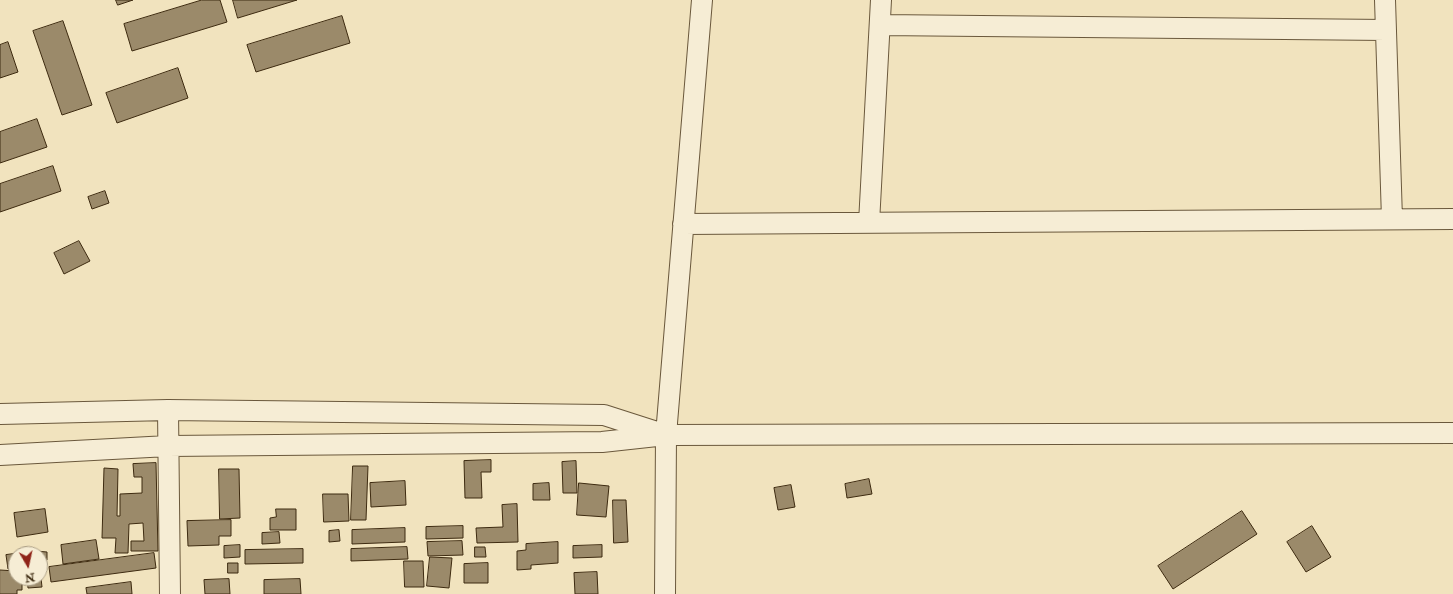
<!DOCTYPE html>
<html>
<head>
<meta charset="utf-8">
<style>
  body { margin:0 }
  #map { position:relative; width:1453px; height:594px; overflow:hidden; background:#f1e3be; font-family:"IM FELL Double Pica",serif }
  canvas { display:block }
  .north { position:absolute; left:8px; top:546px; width:40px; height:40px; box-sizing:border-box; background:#f6edd5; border:1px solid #ac9f86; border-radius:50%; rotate:171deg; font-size:11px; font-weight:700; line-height:16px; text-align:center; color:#3d2a10 }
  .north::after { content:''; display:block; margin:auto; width:14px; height:18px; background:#8f2418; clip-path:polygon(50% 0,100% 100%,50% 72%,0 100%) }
</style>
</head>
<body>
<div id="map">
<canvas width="1453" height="594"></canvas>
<div class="north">N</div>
</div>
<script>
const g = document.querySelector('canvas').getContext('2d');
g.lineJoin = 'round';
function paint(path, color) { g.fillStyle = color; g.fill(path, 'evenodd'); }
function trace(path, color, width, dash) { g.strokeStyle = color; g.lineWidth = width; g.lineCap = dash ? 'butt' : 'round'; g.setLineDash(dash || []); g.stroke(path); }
const building = new Path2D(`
  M116,0H133L118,5Z
  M202,0H220L227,22L132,51L124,24Z
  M233,0H297L238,18Z
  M342,16L350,43L256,72L247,45Z
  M63,21L92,105L62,115L33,31Z
  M8,42L18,72L0,78V45Z
  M178,68L188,98L117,123L106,93Z
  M37,119L47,147L0,163V132Z
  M53,166L61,191L0,212V184Z
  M105,191L109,203L92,209L88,197Z
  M79,241L90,261L64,274L54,253Z
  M491,460V472H481L482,498H465L464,461Z
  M576,461L577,493H563L562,462Z
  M156,463L158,551H131V541H144L143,523L129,524L128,553H115L116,538H102L104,468L118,469L117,516H120V494L142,493V477H134L133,464Z
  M353,466H368L366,520H351Z
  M219,469H239L240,518L220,519Z
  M869,479L872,494L847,498L845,484Z
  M405,481L406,505L371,507L370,483Z
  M549,483L550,500H533V484Z
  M579,483L609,486L606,517L577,515Z
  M791,485L795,507L778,510L774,488Z
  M323,494H348L349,521L324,522Z
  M613,500H626L628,542L614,543Z
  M517,504L518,542L477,543L476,528L503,527L502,505Z
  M45,509L48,532L17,537L14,513Z
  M276,509H296V530H270V518L276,517Z
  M1242,511L1257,534L1173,589L1158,566Z
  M231,520V536H219V545L188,546L187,521Z
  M463,526V538L426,539V527Z
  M1312,526L1331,557L1306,572L1287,542Z
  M405,528V542L352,544V530Z
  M339,530L340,541L329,542V531Z
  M279,532L280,543L262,544V533Z
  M96,540L99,559L63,564L61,545Z
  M462,541L463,555L428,556L427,542Z
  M558,542V563L531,565V569L517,570V551L526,550V544Z
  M240,545V557L224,558V546Z
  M602,545V557L573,558V546Z
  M407,547L408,559L351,561V549Z
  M475,547H485L486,557H475Z
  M303,549V563L245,564V550Z
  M35,551L47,552V560L40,559V554H35Z
  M29,552V554H16V567L8,569L6,555Z
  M154,553L156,568L51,582L49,567Z
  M430,557L452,558L449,588L427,586Z
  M404,561H423L424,587H405Z
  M228,563H238V573H228Z
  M488,563V583H464V564Z
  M40,569L42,587L28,588L27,578H40Z
  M0,570L16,571V578H22V590H17V594H0Z
  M597,572L598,594H575L574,573Z
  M229,579L230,594H205L204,580Z
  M300,579L301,594H264V580Z
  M131,582L132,594H87L86,588Z`);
paint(building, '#9b8a6a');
trace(building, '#3d2a10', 1);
const minor = new Path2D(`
  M1385,0L1392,219
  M880,25L1386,30
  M869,223L881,0
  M683,224L1453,219
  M168,410L170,594
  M0,414L168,410L604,415L660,433
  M0,455L168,446L602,442L666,435L1453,433
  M665,594L666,435L702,0`);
trace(minor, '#6a583c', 22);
trace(minor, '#f6edd5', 20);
</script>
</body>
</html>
